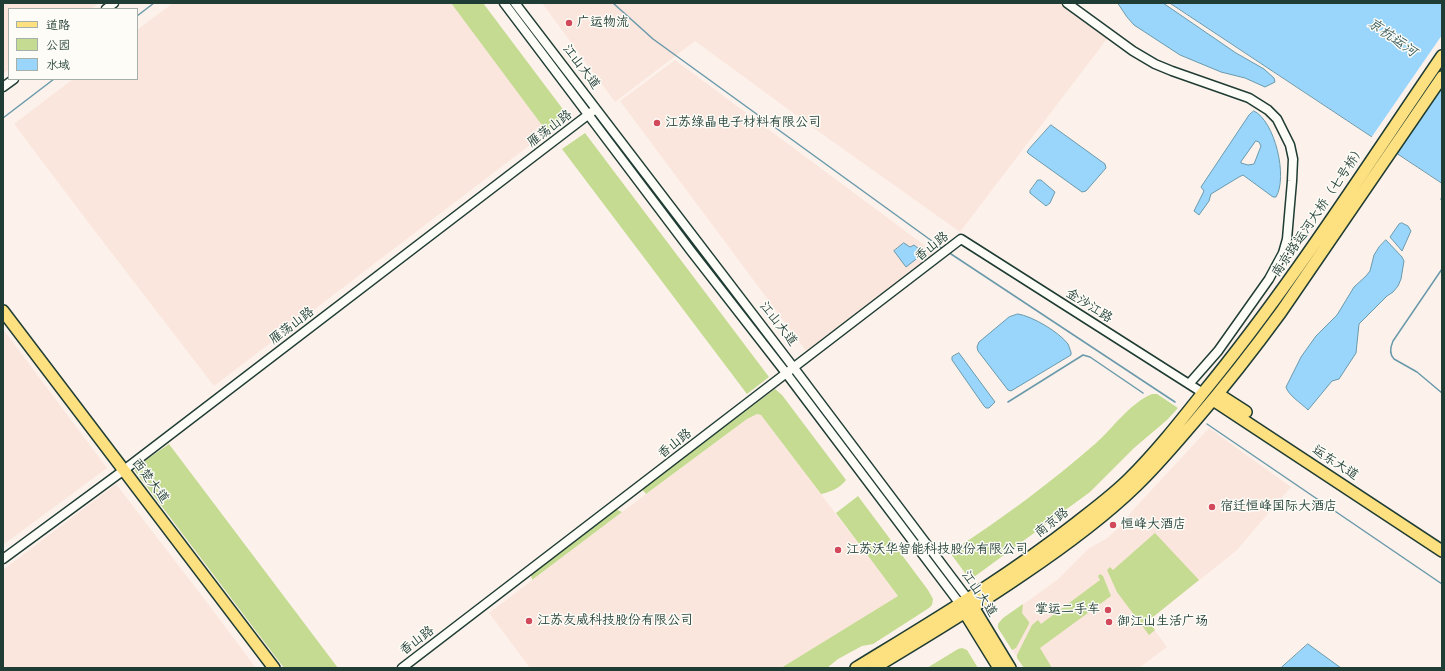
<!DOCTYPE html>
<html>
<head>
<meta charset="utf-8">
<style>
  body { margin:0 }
  #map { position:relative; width:1445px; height:671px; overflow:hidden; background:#fcf2eb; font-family:Itim,"LXGW WenKai TC",sans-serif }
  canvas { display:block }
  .frame { position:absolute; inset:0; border:4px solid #1f3d34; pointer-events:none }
  .legend { position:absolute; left:8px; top:8px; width:130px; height:72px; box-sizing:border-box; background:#fdfcf7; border:1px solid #a4b0a9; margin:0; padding:5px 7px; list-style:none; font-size:12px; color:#1f3d34 }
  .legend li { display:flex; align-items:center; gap:8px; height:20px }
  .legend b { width:20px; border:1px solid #a4b0a9 }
</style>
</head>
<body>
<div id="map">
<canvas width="1445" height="671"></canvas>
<div class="frame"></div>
<ul class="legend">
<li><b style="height:5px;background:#fde080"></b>道路</li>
<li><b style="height:11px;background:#c4db91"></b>公园</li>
<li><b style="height:11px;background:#9ad6fb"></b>水域</li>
</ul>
</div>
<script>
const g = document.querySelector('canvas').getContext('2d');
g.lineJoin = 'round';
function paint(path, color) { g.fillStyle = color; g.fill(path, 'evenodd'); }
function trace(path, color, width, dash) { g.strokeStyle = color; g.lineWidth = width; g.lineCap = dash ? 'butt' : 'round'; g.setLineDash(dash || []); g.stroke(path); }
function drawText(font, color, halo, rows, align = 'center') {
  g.font = font + ' Itim,"LXGW WenKai TC",sans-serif'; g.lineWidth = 3; g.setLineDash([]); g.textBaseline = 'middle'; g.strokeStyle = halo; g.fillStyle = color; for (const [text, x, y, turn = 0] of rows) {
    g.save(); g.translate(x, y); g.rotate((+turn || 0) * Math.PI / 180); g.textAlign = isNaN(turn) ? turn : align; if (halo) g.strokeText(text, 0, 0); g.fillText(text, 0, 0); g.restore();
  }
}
paint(new Path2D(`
  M3,3H99L91,9H9V69L3,74Z
  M173,3H451L547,132L214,386L91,226L14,124L73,79H137V30Z
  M542,3H1076V4L1113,31L960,232L815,129L695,41L615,102Z
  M675,60L935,253L807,352L620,101Z
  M3,329L107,468L3,545Z
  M757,414L761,415L898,596L781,668H530L489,613L610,521L747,419Z
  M1209,428L1291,487L1236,551L1148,621L1167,647L1139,668H1024L998,628V624L1000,621L1057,580L1089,548L1106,539L1124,523L1131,512Z
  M116,484L212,609L256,668H3V570Z`), '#fbe6dd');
paint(new Path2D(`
  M451,3H483L568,116L547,132Z
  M585,133L769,377L747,394L562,149Z
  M775,389L782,395L846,480C840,488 831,492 821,494L761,415L757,414L747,419L646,494L642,489Z
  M1152,394H1157L1178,408L1167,420L1134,448L1090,492L974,577H968L951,554L952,551C1002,519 1050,483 1095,444C1114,427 1129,404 1152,394Z
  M169,444L338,668H284L135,471L136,467Z
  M858,496L928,590L933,599L932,605L929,608L873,644L862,646L838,659L827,668H781L898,596L836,513Z
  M616,509L622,512L532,580L531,574Z
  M1155,533L1199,580L1148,621L1155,630L1149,635L1117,592L1107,570L1110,567L1113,570Z
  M1100,574L1103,576L1111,596L1040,648L1052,668H1024L1017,658V655L1032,625L1038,620L1041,624L1100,580L1098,576Z
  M1023,604L1022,613L1029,622V624L1016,648L1012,650L998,628V624L1003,618Z
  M962,648L967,650L978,668H927L958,649Z`), '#c4db91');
const water = new Path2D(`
  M1118,3H1163L1236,53L1264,69L1274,78L1275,82L1265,87L1245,78L1221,72L1180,55L1134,25L1127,17Z
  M1170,3H1442V183Z
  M1254,111C1275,121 1288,177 1276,197H1273L1243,175L1239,177L1211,194L1209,201L1199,215L1194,211L1204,191L1201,187L1249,115ZM1256,141L1259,142L1261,146L1254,164L1248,165L1241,163V162Z
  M1051,125L1105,164L1106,168L1086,191L1082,192L1029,154L1027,152L1029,149Z
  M1038,180H1041L1055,192L1050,203L1046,206L1030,193V191Z
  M1402,223L1408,226L1411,231L1402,251L1390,237L1399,224Z
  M1386,240L1402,257L1404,261L1401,279L1398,286L1393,292L1387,296L1359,324L1356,353L1339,379L1332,381L1308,410C1301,403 1288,395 1286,387L1301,357L1316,336L1337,315L1354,287L1366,276L1370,271L1374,255L1379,247Z
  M904,243L910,247L914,245L924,253L906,267L894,251Z
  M1018,314C1032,316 1059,332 1068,344C1069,346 1070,350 1071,352V355L1011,391L1008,390L978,351L977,347L979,342L1009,317Z
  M959,353L995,402L989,408H986L984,406L952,360V357Z
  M1308,644L1341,668H1281Z`);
paint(water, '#9ad6fb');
trace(water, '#6999ab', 1);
paint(new Path2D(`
  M1442,35V87L1396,154L1371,138Z`), '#fcf2eb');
trace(new Path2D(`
  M613,3L653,39L943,249
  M137,16L154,3
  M3,118L54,79
  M1441,199L1442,201
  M948,252L1175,402
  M1442,269L1393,341C1390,348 1389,354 1394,359L1417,372L1442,393
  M1008,402L1083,355L1090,357L1143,393
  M1207,424L1442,584`), '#6999ab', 1.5);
const minor = new Path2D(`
  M504,3L691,251L786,373L960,604
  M515,3L794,368L968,599
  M1067,3L1133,51L1155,64L1172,71L1249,98L1268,110L1277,119L1290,145L1293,159L1292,181L1287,239L1283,253L1269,279L1218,351L1189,384
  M106,9L114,3
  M3,87L14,79
  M3,559L124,470L593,111
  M402,668L961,239L1203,393`);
const major = new Path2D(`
  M3,311L274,668
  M1218,394L1246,412
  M1213,400L1442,551
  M970,602L1010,668
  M962,608L999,668
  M856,668C931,622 1007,577 1076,523C1094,509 1113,495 1129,479C1156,452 1179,423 1202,394C1290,287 1364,170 1442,56
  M874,668C924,638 974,608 1022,575C1062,548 1102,519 1136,486C1157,466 1176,443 1195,421C1225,386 1254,349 1281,312L1442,77`);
trace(minor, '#1f3d34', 11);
trace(major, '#1f3d34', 14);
trace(minor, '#fdfcf7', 8);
trace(major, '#fde080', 11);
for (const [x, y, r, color] of [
  [569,23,4,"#d1495b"],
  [657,123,4,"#d1495b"],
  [1212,507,4,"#d1495b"],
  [1113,525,4,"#d1495b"],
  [838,550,4,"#d1495b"],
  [1108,610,4,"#d1495b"],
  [529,621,4,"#d1495b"],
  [1109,622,4,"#d1495b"]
]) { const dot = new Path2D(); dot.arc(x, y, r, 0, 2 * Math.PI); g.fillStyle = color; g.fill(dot); trace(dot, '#fdfcf7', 1.5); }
drawText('13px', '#1f3d34', '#fdfcf7', [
  ["广运物流",577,23],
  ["江苏绿晶电子材料有限公司",665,123],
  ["宿迁恒峰国际大酒店",1220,507],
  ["恒峰大酒店",1121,525],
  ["江苏沃华智能科技股份有限公司",846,550],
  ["掌运二手车",1100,610,"right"],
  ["江苏友威科技股份有限公司",537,621],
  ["御江山生活广场",1117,622]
], 'left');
drawText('13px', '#1f3d34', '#fdfcf7', [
  ["江山大道",581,67,53],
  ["雁荡山路",550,129,-37],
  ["南京路运河大桥（七号桥）",1319,211,-56],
  ["香山路",932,247,-38],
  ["金沙江路",1089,306,32],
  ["江山大道",778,324,52],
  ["雁荡山路",292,326,-37],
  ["香山路",675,444,-38],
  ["运东大道",1335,463,33],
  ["西楚大道",150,481,53],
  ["南京路",1052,523,-38],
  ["江山大道",979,594,56],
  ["香山路",417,641,-37]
]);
drawText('italic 14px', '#385c5c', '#fdfcf7', [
  ["京杭运河",1392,38,35]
]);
</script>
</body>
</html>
